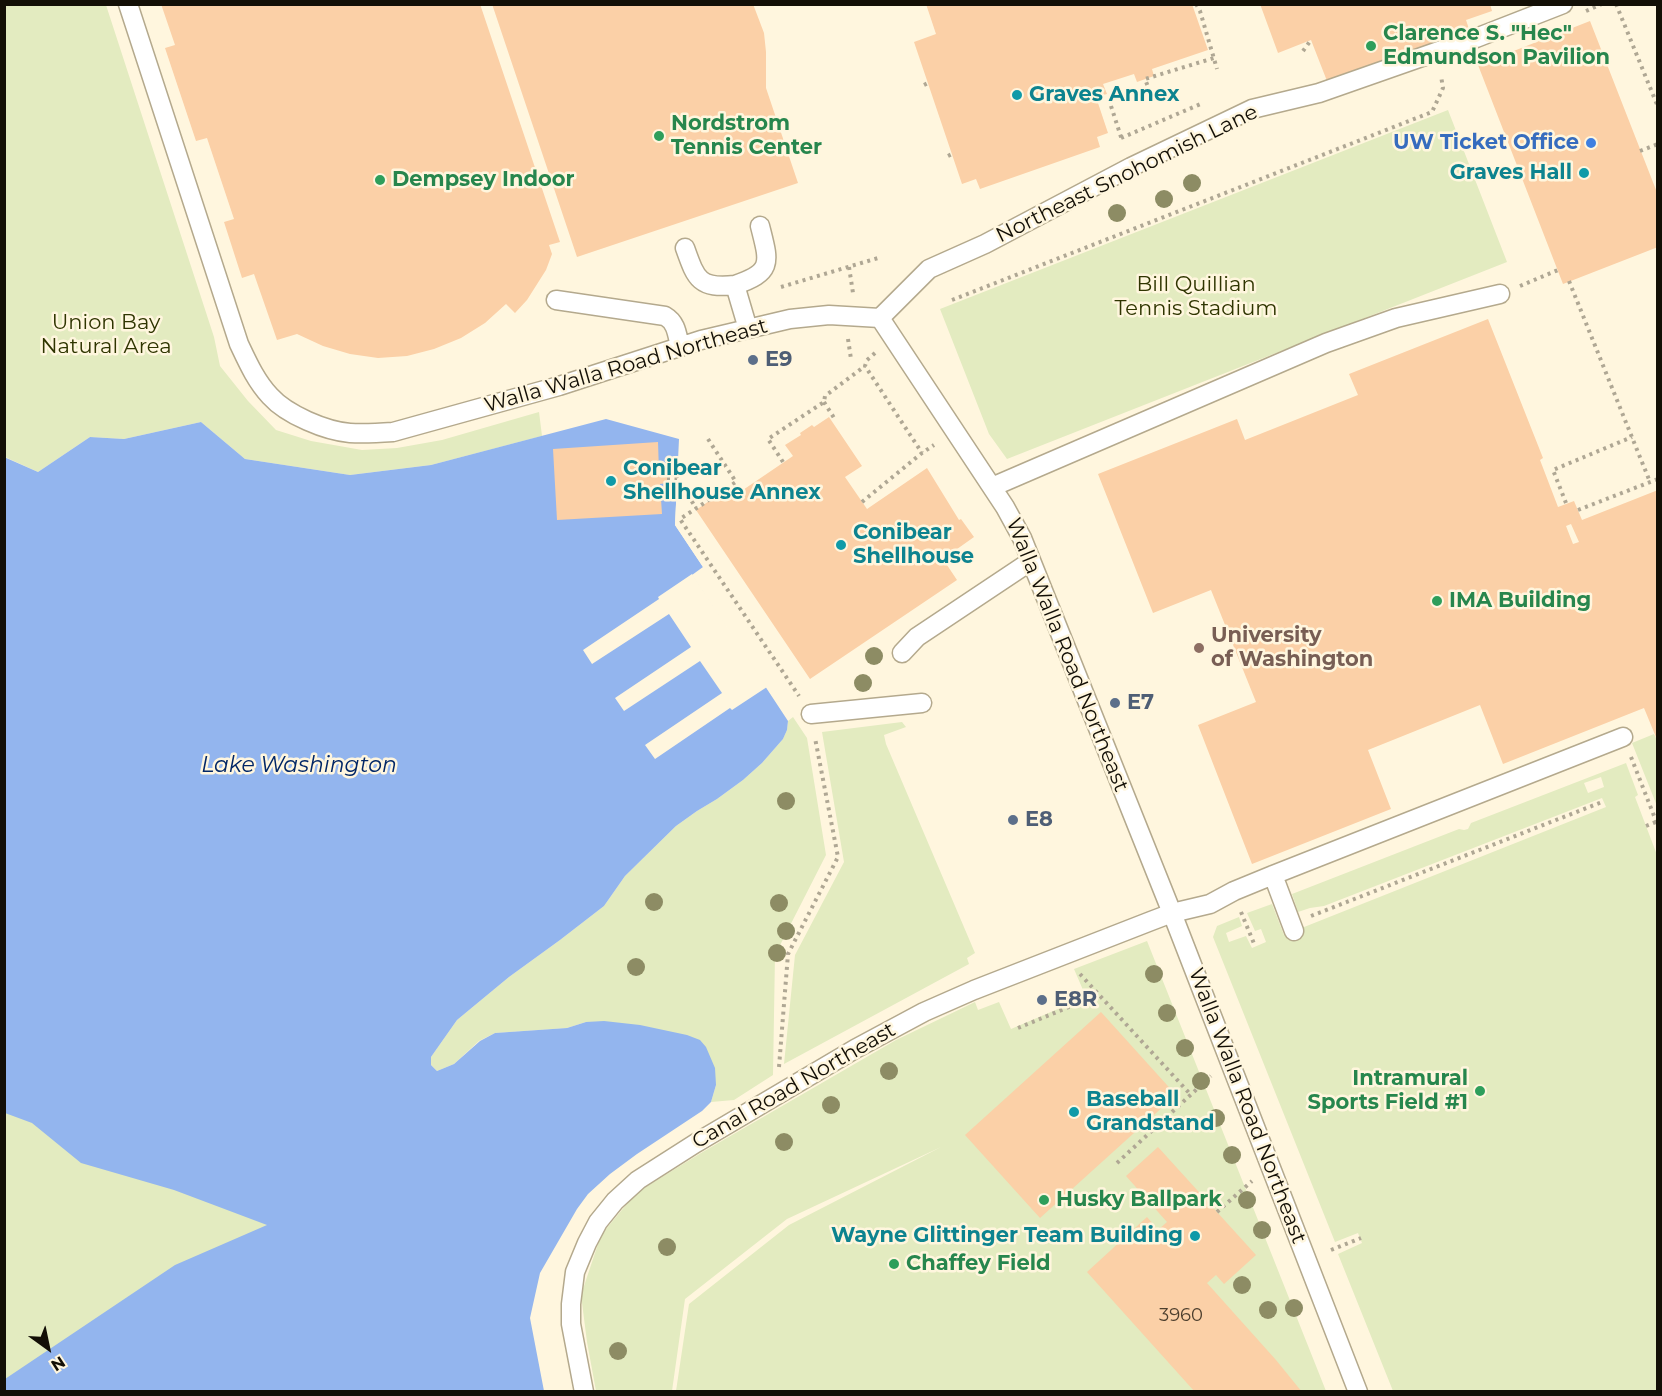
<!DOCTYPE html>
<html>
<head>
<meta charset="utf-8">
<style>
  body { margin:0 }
  #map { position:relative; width:1662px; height:1396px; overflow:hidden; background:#fff6de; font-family:Montserrat,sans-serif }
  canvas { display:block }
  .frame { position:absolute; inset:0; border:6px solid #130f06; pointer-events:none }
  .north { position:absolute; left:18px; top:1318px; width:60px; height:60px; -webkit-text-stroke:4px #fff6de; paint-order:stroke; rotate:147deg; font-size:16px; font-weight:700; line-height:24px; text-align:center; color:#130f06 }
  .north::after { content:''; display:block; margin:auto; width:21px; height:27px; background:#130f06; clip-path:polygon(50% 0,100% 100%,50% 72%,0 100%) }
</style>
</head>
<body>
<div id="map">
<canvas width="1662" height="1396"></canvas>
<div class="frame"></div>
<div class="north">N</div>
</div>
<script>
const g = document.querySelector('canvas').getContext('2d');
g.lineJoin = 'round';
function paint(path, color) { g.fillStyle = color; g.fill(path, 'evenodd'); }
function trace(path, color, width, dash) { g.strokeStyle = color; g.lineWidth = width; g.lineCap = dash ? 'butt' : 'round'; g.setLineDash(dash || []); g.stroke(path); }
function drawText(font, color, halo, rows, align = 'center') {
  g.font = font + ' Montserrat,sans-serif'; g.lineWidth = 5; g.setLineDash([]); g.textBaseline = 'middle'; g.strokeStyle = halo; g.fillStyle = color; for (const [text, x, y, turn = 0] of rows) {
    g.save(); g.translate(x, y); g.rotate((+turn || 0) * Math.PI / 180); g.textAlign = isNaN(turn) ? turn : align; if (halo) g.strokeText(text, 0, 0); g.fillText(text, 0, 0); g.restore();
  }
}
paint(new Path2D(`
  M4,5H106L214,337L220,366L248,401L276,430L311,441L362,450L397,448L442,440L539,412L542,436L431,465L350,475L245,459L201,422L124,439L90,437L38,472L5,457Z
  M1448,110L1507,262L1007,459L989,434L940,309Z
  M793,717L807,738L826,855L775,955L773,1075L734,1100L711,1102L716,1085L586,1022L567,1028L495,1033L479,1041L454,1064L437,1071L431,1065V1057L457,1020L509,977L560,940L604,906L625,876L676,826L697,811L717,799L743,780L762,763L783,739L787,730L788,721Z
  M902,722L906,727L884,735L886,744L975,953L967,958L969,964L784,1064L795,955L844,862L822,732Z
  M1654,734L1658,742L1657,806L1632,743Z
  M1626,763L1638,795L1635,797L1657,855V1391H1393L1338,1254L1362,1243L1358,1233L1335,1242L1213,937L1217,926L1239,917L1242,926L1226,933L1229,942L1246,936L1252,948L1266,942L1261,929L1255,931L1247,913L1272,904L1284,935L1606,807L1602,798L1324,906L1310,908L1298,912L1292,894L1459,829L1464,830L1468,829L1471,823ZM1601,777L1604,787L1588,793L1584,783Z
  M1147,941L1326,1391H676L689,1304L789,1225L941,1147L787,1219L685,1299L672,1391H596L587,1342L581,1295L601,1235L636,1193L701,1153L896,1040L975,1002L978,1010L999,1002L1011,1029L1086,997L1074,969Z
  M4,1078L286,1213L276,1241L5,1391Z`), '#e3ebc0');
paint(new Path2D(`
  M606,419L679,439L675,525L703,567L692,575L788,721L787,730L783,739L762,763L743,780L717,799L697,811L676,826L625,876L604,906L560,940L509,977L457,1020L431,1057V1065L437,1071L454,1064L480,1041L495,1033L567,1028L586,1022L604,1021L640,1025L687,1035L700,1040L706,1047L715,1068L716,1085L711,1102L702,1111L637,1154L610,1174L588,1194L577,1209L540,1273L530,1318L544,1391H5V1379L175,1265L267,1225L174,1190L81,1163L32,1123L5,1113L4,457L38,472L90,437L124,439L201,422L245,459L350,475L431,465Z`), '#93b5ee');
paint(new Path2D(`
  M666,472H677L680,476L678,524L706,566L703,567L675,525L677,484L667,483Z
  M692,574L767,687L732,710L730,708L655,759L645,745L722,693L700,661L624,711L615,698L691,647L669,614L592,664L583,650L659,599L658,597Z`), '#fff6de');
paint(new Path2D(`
  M161,4H480L560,242L549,245L552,254L546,270L527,300L515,313L506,304L485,323L461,338L434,349L407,356L378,358L350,354L323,346L297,334L277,340L254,274L242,278L224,222L234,219L207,138L196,141L165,48L175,45Z
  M492,4H753L764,33L766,52V88L798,183L577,257Z
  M926,4H1192L1208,50L1152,69L1154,76L1137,82L1134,74L1103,84L1107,94L1096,97L1108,133L1097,137L1100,147L980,189L976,179L962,184L914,42L936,34Z
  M1260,4H1490L1492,11L1466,20L1470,32L1327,81L1311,40L1278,53Z
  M1590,21L1658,195V247L1563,284L1478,65Z
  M1488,319L1543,458L1540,460L1558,507L1574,501L1582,520L1658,490V742L1644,708L1503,764L1480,705L1368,750L1391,809L1252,864L1198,725L1256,702L1211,590L1153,613L1098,474L1237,419L1245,440L1358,395L1349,374ZM1571,524L1579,542L1573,544L1566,526Z
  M829,417L862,466L845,477L867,509L927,468L959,520L961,519L974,537L943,559L957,580L810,679L696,510L731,486L737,494L793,456L785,445L801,435L800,433L812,425L814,427Z
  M658,442L659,472H666L667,478V483L660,484L662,514L557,520L553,449Z
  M1101,1012L1176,1095L1040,1218L965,1135Z
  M1158,1147L1256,1255L1224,1284L1216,1275L1207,1283L1276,1360L1302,1392H1195L1087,1272L1147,1217L1158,1230L1167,1222L1126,1176Z`), '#fbd0a7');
const lane = new Path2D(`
  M128,4L239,344C248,363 256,381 270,396C287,415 326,431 350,433C365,434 379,433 393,432L559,386L701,340L790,319L829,315L880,318
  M685,248C696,279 699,289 735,285L748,329
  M735,285C774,272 769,262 760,226
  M556,300L665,316C677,323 677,335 680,347
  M880,318L1005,507L1022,538L1172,913L1358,1392
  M880,318L929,269L985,244L1131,167L1252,109L1319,93L1476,38L1563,4
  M992,487L1326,343L1396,318L1500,294
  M902,653L917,637L1031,561
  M811,714L922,703
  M1273,875L1294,931
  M584,1392L571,1324V1304L575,1272L587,1243L598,1222L615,1201L638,1180L696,1143L855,1049L924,1012L974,990L1151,921L1172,913L1210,904L1234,891L1273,875L1623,737`);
trace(lane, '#b4a98d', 21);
trace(new Path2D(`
  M1196,4L1200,11L1217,69
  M1616,4L1658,107
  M1586,11L1602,4
  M1303,51L1311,40
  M924,85L928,83
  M1150,92L1145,79L1214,58
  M1111,106L1122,140
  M1121,138L1203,103
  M1640,151L1658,144
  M948,156L952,154
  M849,267L853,293
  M1569,281L1650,482
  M1520,286L1558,270
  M781,287L878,258
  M952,300L1432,112L1443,88L1441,76
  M848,339L851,359
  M875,353L867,360L865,366L922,453
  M824,402L836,421
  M708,439L736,482L680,519L799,696
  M783,462L768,439L824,402L825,396L865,366
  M667,478H677L696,508
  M862,502L922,453L934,445
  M1566,503L1553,470L1632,437
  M1578,510L1658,479
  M1631,757L1658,826
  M1646,826L1656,822
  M1241,912L1255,946
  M1311,916L1602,802
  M1080,974L1191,1095
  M1018,1028L1098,995
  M779,1067L788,954L838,857L815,738
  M1117,1163L1211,1076
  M1217,1212L1252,1181
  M1331,1250L1361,1238`), '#afa794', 4, [3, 4.5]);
trace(lane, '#fff', 18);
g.fillStyle = '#8d8c64';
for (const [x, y] of [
  [1192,183],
  [1164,199],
  [1117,213],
  [874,656],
  [863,683],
  [786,801],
  [654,902],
  [779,903],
  [786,931],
  [777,953],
  [636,967],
  [1154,974],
  [1167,1013],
  [1185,1048],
  [889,1071],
  [1201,1081],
  [831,1105],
  [1216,1118],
  [784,1142],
  [1232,1155],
  [1247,1200],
  [1262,1230],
  [667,1247],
  [1242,1285],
  [1294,1308],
  [1268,1310],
  [618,1351]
]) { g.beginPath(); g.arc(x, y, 9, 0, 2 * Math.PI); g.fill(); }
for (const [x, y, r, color] of [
  [1371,46,6,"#2e9e5b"],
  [1017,95,6,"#0f9aa8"],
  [659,136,6,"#2e9e5b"],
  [1591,143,6,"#3f7fe0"],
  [1584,173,6,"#0f9aa8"],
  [380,180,6,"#2e9e5b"],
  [753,360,6,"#5c6f8a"],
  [611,481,6,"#0f9aa8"],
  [841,545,6,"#0f9aa8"],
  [1437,601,6,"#2e9e5b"],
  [1199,648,6,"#8d6e63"],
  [1115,703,6,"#5c6f8a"],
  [1013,820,6,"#5c6f8a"],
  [1042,1000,6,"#5c6f8a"],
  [1480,1091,6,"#2e9e5b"],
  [1074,1112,6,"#0f9aa8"],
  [1044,1200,6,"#2e9e5b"],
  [1195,1236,6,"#0f9aa8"],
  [894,1264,6,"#2e9e5b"]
]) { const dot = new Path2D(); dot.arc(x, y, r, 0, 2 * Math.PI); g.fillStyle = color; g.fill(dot); trace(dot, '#fff6de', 2); }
drawText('18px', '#4d3f2e', null, [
  ["3960",1181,1316]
]);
drawText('bold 21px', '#27864d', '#fff6de', [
  ["Clarence S. \"Hec\"",1383,34],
  ["Edmundson Pavilion",1383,58],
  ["Nordstrom",671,124],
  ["Tennis Center",671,148],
  ["Dempsey Indoor",392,180],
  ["IMA Building",1449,601],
  ["Intramural",1468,1079,"right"],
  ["Sports Field #1",1468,1103,"right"],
  ["Husky Ballpark",1056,1200],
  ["Chaffey Field",906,1264]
], 'left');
drawText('bold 21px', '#0d838f', '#fff6de', [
  ["Graves Annex",1029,95],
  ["Graves Hall",1572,173,"right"],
  ["Conibear",623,469],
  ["Shellhouse Annex",623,493],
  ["Conibear",853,533],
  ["Shellhouse",853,557],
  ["Baseball",1086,1100],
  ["Grandstand",1086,1124],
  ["Wayne Glittinger Team Building",1183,1236,"right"]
], 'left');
drawText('bold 21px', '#366cbe', '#fff6de', [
  ["UW Ticket Office",1579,143]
], 'right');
drawText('21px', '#130f06', '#fff6de', [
  ["Northeast Snohomish Lane",1127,174,-26],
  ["Walla Walla Road Northeast",626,366,-16],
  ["Walla Walla Road Northeast",1067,655,68],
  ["Canal Road Northeast",794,1086,-30],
  ["Walla Walla Road Northeast",1247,1106,69]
]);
drawText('21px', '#2f3500', '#fff6de', [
  ["Bill Quillian",1196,285],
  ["Tennis Stadium",1196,309],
  ["Union Bay",106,323],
  ["Natural Area",106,347]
]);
drawText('bold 21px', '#4e5e75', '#fff6de', [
  ["E9",765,360],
  ["E7",1127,703],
  ["E8",1025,820],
  ["E8R",1054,1000]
], 'left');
drawText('bold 21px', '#785e54', '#fff6de', [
  ["University",1211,636],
  ["of Washington",1211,660]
], 'left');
drawText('italic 22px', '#012666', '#fff6de', [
  ["Lake Washington",299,766]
]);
</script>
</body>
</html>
